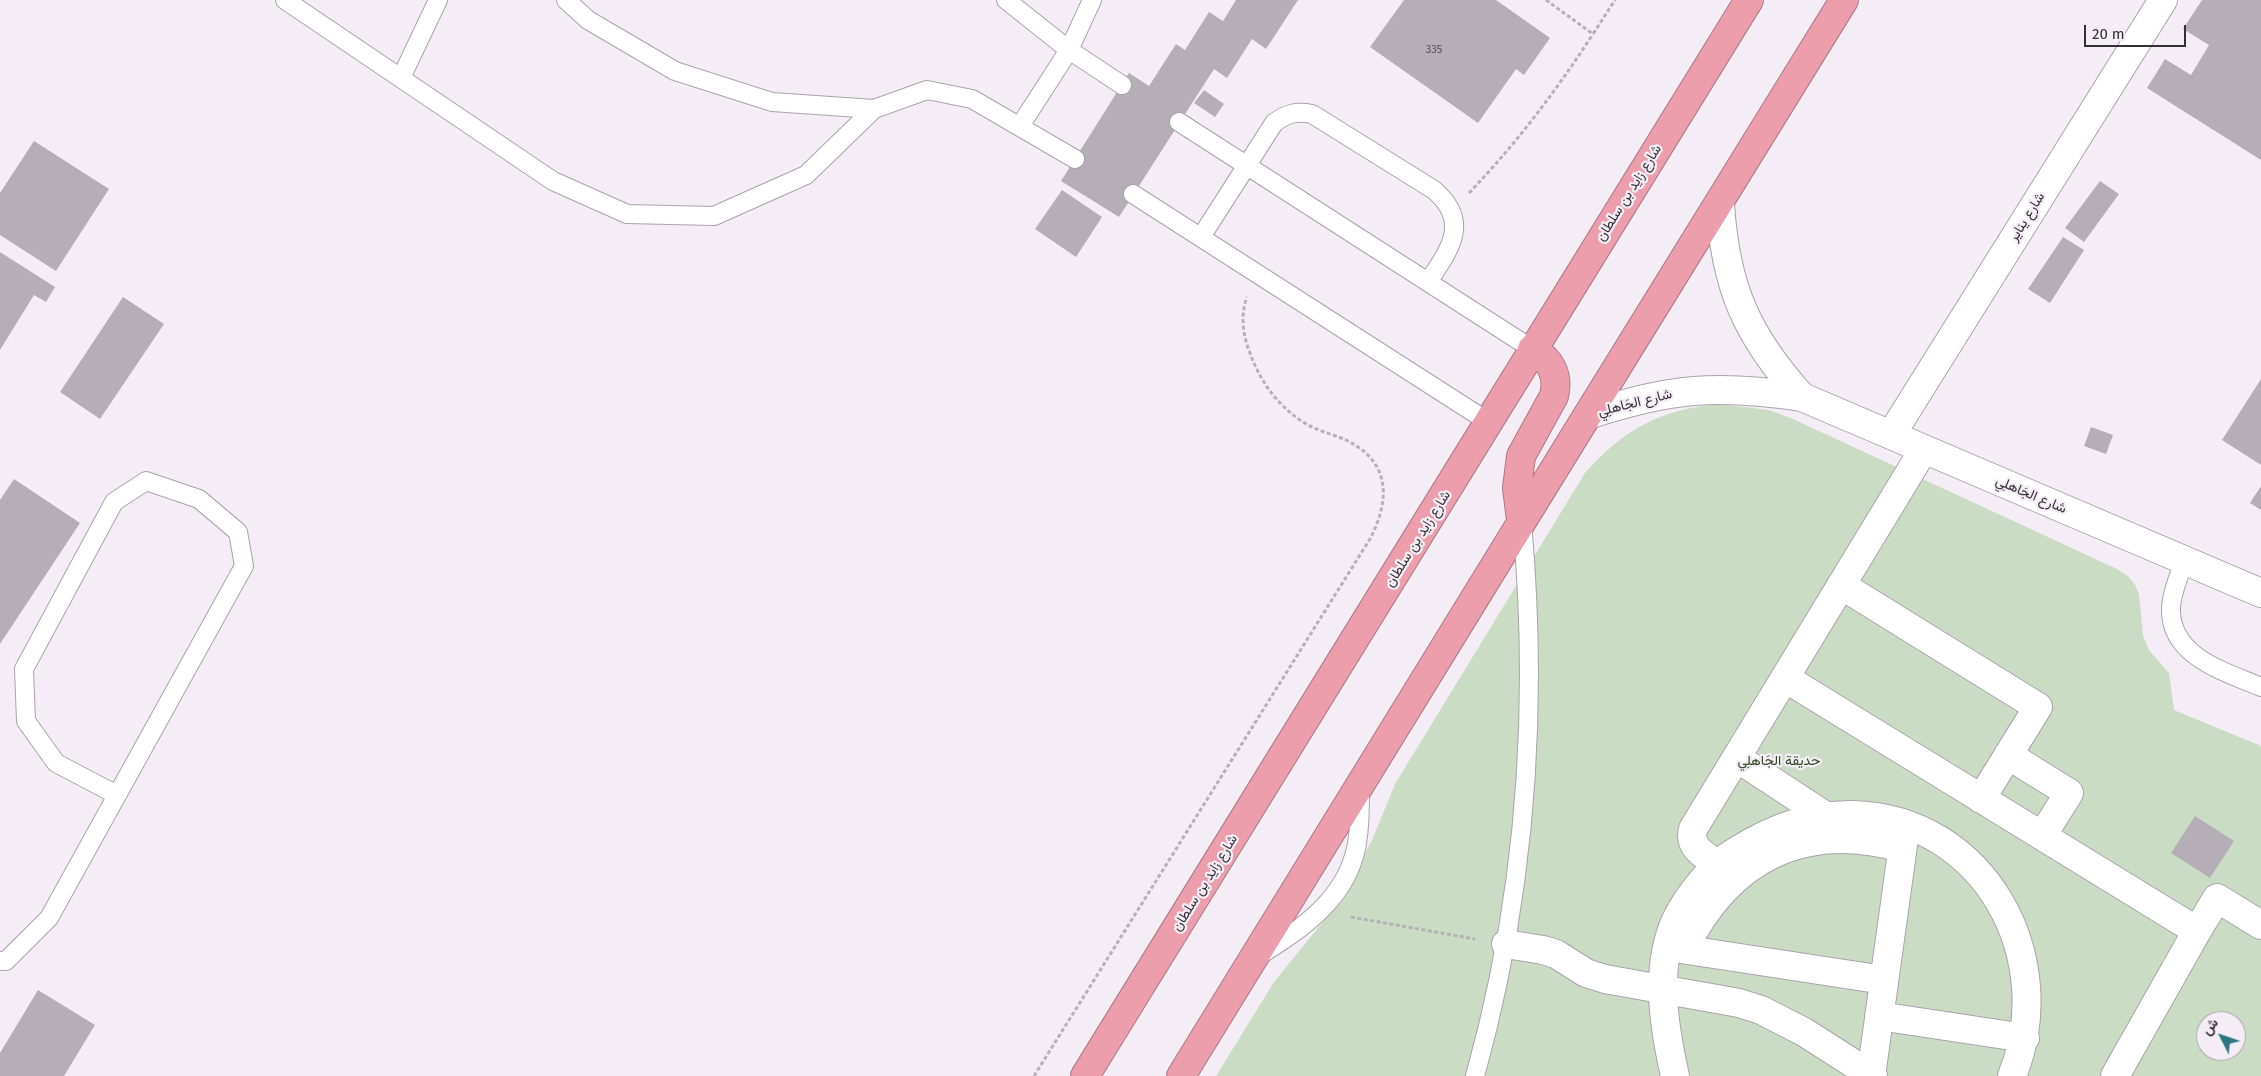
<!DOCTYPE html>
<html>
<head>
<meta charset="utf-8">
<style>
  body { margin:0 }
  #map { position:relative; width:2261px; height:1076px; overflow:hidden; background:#f5edf6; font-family:"Fira Sans",Vazirmatn,sans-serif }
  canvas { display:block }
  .north { position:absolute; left:2196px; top:1011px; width:50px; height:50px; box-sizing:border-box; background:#f5edf6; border:1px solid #a7a1a8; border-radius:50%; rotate:311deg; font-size:14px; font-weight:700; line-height:20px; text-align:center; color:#333034 }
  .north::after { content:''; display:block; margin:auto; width:18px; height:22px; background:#2e767f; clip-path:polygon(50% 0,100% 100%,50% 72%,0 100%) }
  .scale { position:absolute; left:2084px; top:25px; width:102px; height:22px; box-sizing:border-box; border:2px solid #333034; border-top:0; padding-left:6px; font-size:15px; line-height:18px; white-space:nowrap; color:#333034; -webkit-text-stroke:4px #f5edf6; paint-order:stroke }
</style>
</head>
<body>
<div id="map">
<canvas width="2261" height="1076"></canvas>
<div class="north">ش</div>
<div class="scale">20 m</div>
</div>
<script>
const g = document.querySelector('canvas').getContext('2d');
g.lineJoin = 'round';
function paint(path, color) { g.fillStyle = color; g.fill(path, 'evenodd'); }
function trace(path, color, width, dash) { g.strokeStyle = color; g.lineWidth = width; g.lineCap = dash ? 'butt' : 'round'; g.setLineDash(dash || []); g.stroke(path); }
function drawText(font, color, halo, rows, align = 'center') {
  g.font = font + ' "Fira Sans",Vazirmatn,sans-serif'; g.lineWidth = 4.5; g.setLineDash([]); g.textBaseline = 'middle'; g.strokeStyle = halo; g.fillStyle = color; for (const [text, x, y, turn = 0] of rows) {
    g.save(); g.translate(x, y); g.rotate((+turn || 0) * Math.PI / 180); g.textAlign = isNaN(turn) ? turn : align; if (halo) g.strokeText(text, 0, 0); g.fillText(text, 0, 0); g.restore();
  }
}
paint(new Path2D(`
  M1718,404L1769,410L1793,419L2117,569L2128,576L2135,585L2139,594L2143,636L2149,650L2169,673L2174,710L2261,746V1076H1216L1274,982L1322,923L1345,890L1373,838L1395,784L1585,473C1624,429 1660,410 1718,404ZM2206,1021H2236V1051H2206Z`), '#cadcc3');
paint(new Path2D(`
  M1236,0H1298L1266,49L1252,39L1227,78L1214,69L1119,217L1061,181L1129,73L1149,86L1176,44L1185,50L1209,12L1223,21Z
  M1404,0H1496L1550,38L1524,75L1516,69L1478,123L1370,47Z
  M2202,0H2261V160L2147,88L2165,59L2191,75L2209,45L2183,29Z
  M1204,90L1224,104L1215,117L1194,103Z
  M34,141L109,189L56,271L0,235V193Z
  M2100,181L2119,194L2084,242L2065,228Z
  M1062,190L1102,217L1076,257L1035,229Z
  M2063,237L2084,250L2050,303L2028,289Z
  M0,252L55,287L46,302L34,295L0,350Z
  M123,297L164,324L100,419L60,392Z
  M2261,379V465L2222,440Z
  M2091,427L2113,435L2106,454L2084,446Z
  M14,479L80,523L0,644V500Z
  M2261,486V510L2250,503Z
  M2195,816L2234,841L2210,878L2171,853Z
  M38,990L95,1025L64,1076H0V1053Z`), '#b6aeb7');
const lane = new Path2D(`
  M285,0L553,181L627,214L714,216L806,175L874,109L927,90L972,99L1075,159
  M566,0L588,20L675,71L772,102L874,109
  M1006,0L1069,50L1122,85
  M401,78L438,0
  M1179,122L1532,349
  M1020,126L1069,50L1092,0
  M1133,194L1490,423
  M1201,237L1274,123C1287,113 1297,111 1312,114L1434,190C1471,222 1450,249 1428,282
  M2184,560C2180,575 2171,593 2171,609C2170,657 2226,672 2261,687
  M1257,957C1303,928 1352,896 1358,836C1360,820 1360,803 1360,787
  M0,961H6L49,918L244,566L238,532L199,499L146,481L114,502L24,669L26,721L56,763L117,795
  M1475,1076C1526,894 1539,710 1522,522`);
const street = new Path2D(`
  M1720,203C1725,286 1746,335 1802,397
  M1588,415C1669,388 1718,384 1802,397L2261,593
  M1891,435L2163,0
  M1841,585L2038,707L1981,799
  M1785,678L2197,931L2217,898L2261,925
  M2008,755L2069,793L2042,836
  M1737,758L1827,817
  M1717,864C1758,835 1801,814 1853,815C1985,818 2060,959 2012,1076
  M1506,944L1543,950L1556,954L1586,973L1605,979L1739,1003L1761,1010L1804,1032L1873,1076
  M1668,947L1884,980
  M1684,949C1729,858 1804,820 1902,848
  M1879,1016L2025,1038
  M1675,1076C1664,1027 1654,968 1676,920C1686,899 1701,881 1717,864C1704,855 1688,847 1693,829L1924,449
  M1871,1076L1905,831
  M2115,1076L2197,931`);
const highway = new Path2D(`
  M1521,520L1517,488L1521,456L1554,396C1559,375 1551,360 1532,349
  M1085,1076L1749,0
  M1181,1076C1399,716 1624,359 1844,0`);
trace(lane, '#aaa3ab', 20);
trace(street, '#aaa3ab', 30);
trace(highway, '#ab7883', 30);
trace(new Path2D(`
  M1546,0L1593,34L1615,0
  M1469,193C1516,144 1556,91 1593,34
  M1351,917L1475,939
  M1034,1076L1370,539C1390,500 1391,463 1348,441C1333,434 1317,431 1303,422C1277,405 1260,381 1250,353C1243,336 1240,315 1247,297`), '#b6b0b7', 3, [4, 2.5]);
trace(lane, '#fff', 18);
trace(street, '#fff', 28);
trace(highway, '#ec9ead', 28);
drawText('11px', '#545055', null, [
  ["335",1434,50]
]);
drawText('14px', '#333034', '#f5edf6', [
  ["شارع زايد بن سلطان",1629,193,-58],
  ["شارع يناير",2027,217,-58],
  ["شارع الجَاهلِي",1635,403,-14],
  ["شارع الجَاهلِي",2031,495,23],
  ["شارع زايد بن سلطان",1418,539,-58],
  ["شارع زايد بن سلطان",1205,883,-58]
]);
drawText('14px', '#2d4921', '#f5edf6', [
  ["حديقة الجَاهلِي",1779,761]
]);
</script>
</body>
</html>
